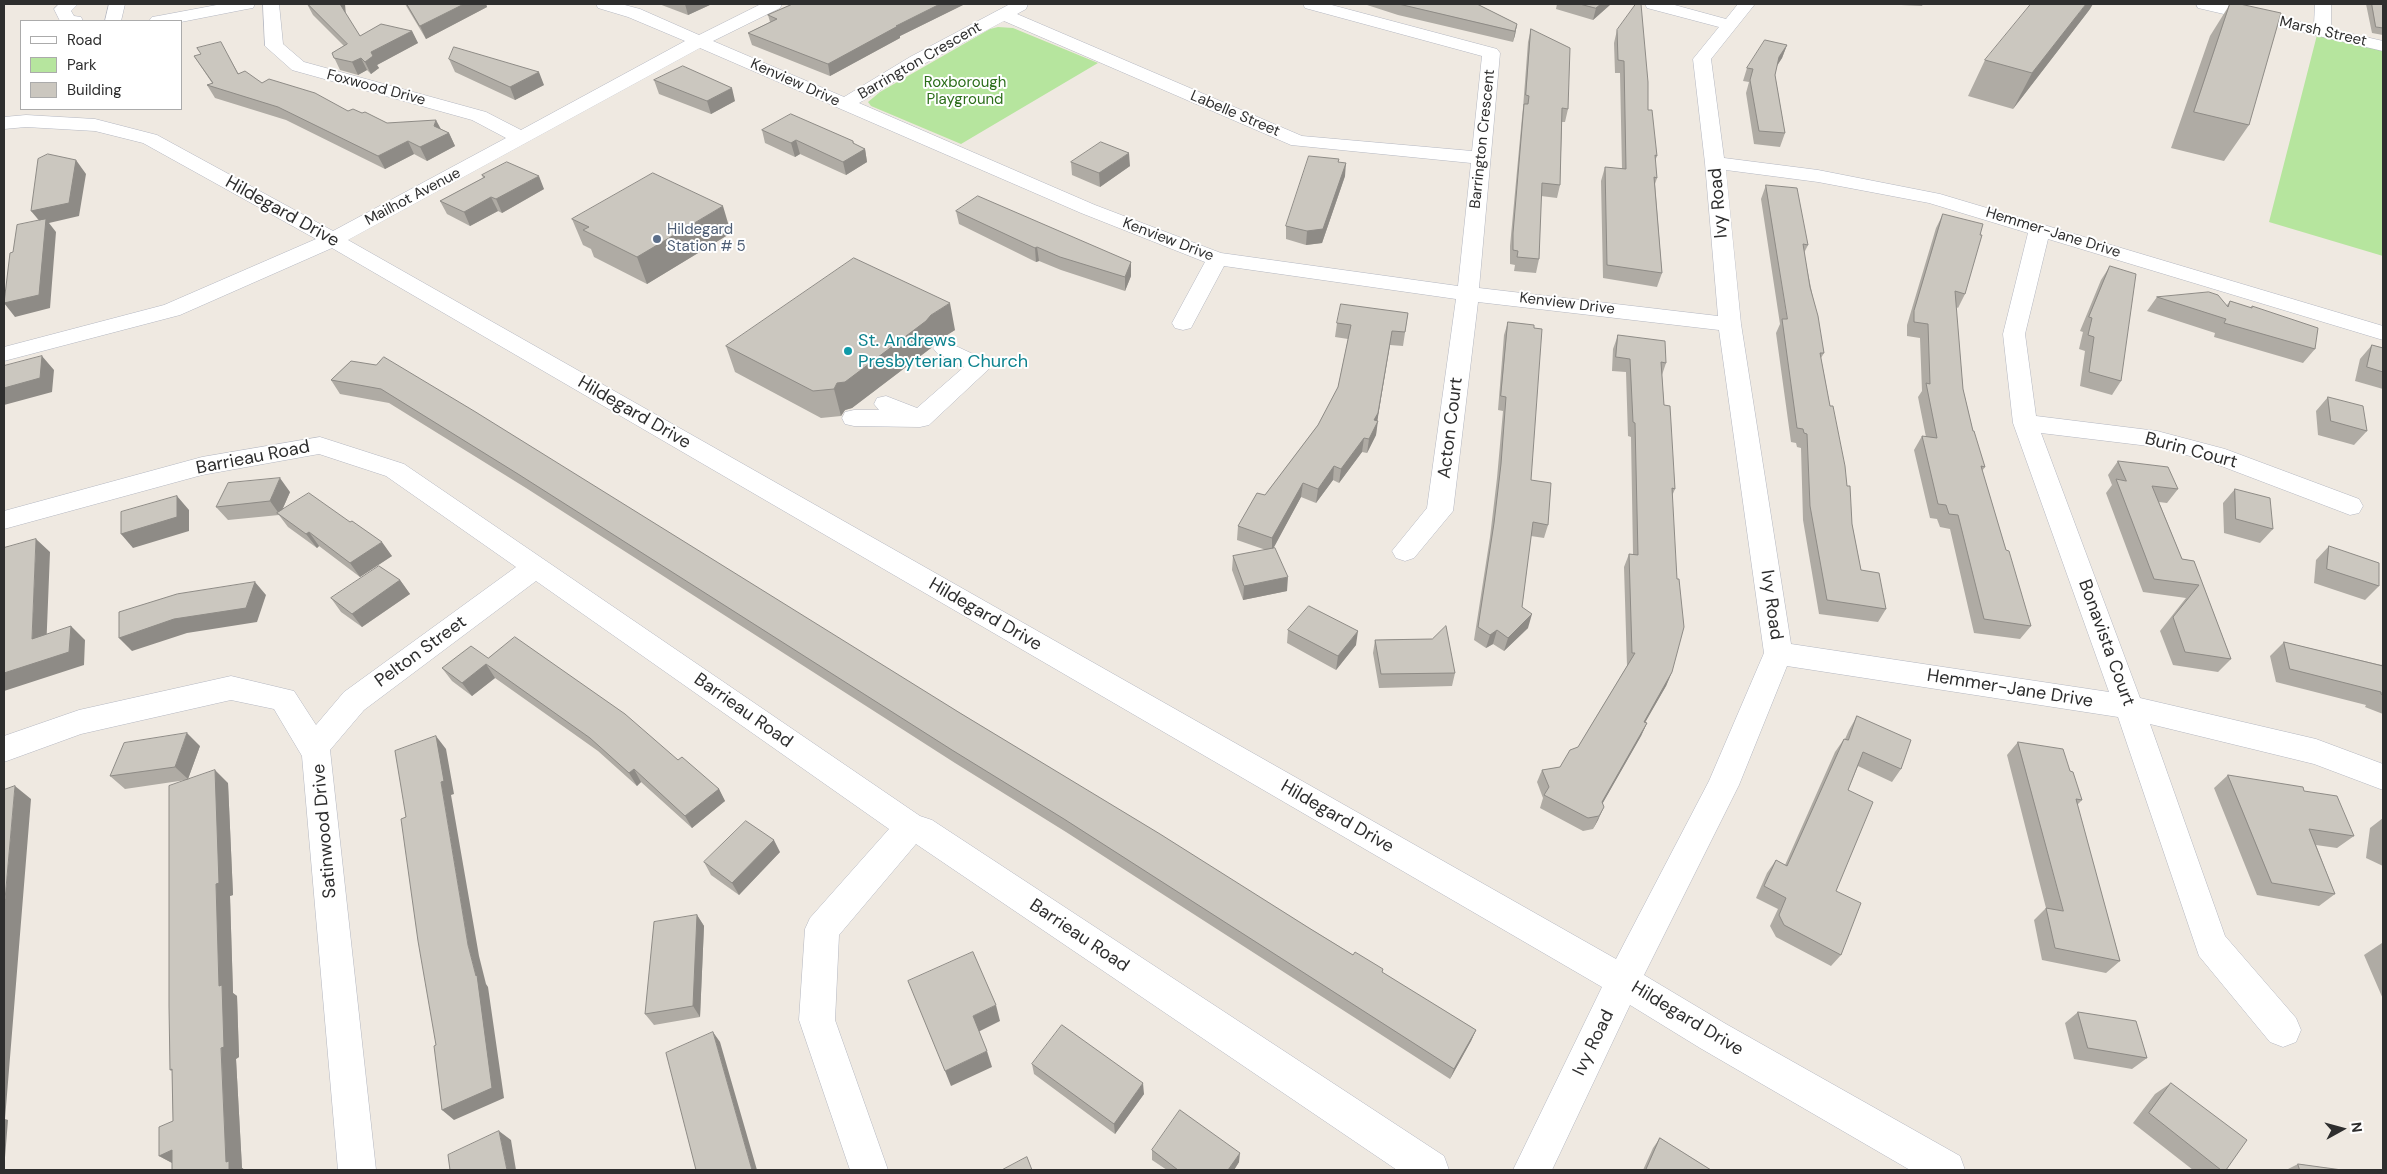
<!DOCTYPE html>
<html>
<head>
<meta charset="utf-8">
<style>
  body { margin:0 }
  #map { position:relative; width:2387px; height:1174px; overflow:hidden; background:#efe9e1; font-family:"DM Sans",sans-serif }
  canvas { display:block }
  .frame { position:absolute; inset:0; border:5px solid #2e2e2e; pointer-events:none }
  .legend { position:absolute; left:20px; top:20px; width:162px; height:90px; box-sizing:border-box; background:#fff; border:1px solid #ababab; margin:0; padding:6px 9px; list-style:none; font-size:15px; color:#2e2e2e }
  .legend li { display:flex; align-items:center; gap:10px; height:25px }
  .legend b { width:25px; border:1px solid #ababab }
  .north { position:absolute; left:2317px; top:1104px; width:50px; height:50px; -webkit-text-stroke:4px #fff; paint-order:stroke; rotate:83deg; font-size:14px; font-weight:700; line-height:20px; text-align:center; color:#2e2e2e }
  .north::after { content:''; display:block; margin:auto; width:18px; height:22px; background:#2e2e2e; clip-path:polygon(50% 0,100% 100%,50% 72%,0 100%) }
</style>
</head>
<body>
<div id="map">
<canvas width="2387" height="1174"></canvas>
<div class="frame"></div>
<ul class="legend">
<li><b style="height:6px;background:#fff"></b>Road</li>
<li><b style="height:14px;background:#b6e59e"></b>Park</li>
<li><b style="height:14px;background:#cbc7bf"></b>Building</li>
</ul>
<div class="north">N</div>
</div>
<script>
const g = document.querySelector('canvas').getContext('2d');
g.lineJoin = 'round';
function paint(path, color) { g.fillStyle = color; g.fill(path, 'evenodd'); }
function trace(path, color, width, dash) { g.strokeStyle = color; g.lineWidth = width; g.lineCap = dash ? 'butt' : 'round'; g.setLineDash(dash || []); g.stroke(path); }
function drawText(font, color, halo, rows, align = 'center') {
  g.font = font + ' "DM Sans",sans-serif'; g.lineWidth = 4; g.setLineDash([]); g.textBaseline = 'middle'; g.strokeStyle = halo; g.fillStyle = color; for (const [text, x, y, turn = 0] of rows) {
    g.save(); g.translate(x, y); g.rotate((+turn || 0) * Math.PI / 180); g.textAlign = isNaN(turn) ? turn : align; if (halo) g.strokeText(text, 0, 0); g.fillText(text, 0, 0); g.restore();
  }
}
paint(new Path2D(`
  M998,27L1013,28L1098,63L961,144L871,106L868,102L880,92L990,29Z
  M2317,35L2383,51V256L2269,222Z`), '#b6e59e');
const minor = new Path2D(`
  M59,4H78L71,11L74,16L81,17L83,21H60L54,9Z
  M109,4H125L121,21H105Z
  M222,4H255L253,8L247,9L181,22L149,21L152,17L158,16Z
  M263,4H279L283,44L304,62L486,112L521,130L685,41L628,17L598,8L596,4H621L640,9L699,35L761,4H782L780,8L713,41L844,97L910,57L1010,4H1028L1026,9L1017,14L1302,136L1472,151L1482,56L1305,8L1303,4H1328L1497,49L1500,53L1479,288L1718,316L1705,163L1693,59L1719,27L1647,8L1645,4H1671L1726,19L1738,4H1755L1711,59L1724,158L1818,170L1940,194L2383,326V340L2048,239L2025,334L2036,416L2157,431L2225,449L2359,499L2363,506L2359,513L2350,515L2208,461L2157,447L2041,433L2140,698L2316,739L2383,764V790L2314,764L2150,724L2225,936L2296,1018L2301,1030L2296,1042L2283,1047L2270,1042L2199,956L2118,717L1787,666L1739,785L1644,975L1726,1024L1960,1156L1965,1170H1910L1700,1048L1630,1005L1552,1170H1513L1602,987L332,248L180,315L4,361V347L164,305L316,239L143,143L95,131L26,127L4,129V117L26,115L95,119L157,135L333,231L506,138L472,120L292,70L265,46ZM1004,21L1291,145L1471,163L1458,286L1221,253L1095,205L859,103L922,65ZM700,48L1081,213L1205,262L1172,323L1175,328L1183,330L1191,328L1224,266L1456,299L1427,508L1392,551L1396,558L1405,561L1414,558L1453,511L1478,302L1719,330L1764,653L1709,781L1616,959L348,240ZM1726,170L1818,182L1929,203L2028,233L2003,334L2013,423L2109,692L1791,644L1741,324Z
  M2196,4H2224L2314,25L2315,4H2331V29L2383,41V51L2198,8Z
  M945,341L988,361L992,366L929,425L920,427L854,426L845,424L842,418L845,412L854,410H879L874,404L877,398L886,396L917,408L964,367L937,353L933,348L937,343Z
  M320,437L404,464L920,816L932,820L1444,1156L1449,1170H1397L916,844L839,935L835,1020L888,1170H850L799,1020L805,929L810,918L889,829L536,581L364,710L330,750L376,1170H338L302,756L274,709L231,700L81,734L4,762V736L79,710L231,676L294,691L316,725L344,692L516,567L386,476L319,454L202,475L4,529V511L202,457Z`);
trace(minor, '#b4b7c1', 1);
paint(minor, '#fff');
paint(new Path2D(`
  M307,4H345V13L360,36L412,31L418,43L377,65L379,68L371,74L367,70L358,75L340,70L332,53L344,46L313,15Z
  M405,4H486L487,7L426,39Z
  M659,4H712L688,15Z
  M793,4H965L900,36V38L830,76L752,45L748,33L770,22L768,15Z
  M1364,4H1477L1517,24L1515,35L1513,42L1398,15Z
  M1557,4H1611L1593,20L1556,9Z
  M1880,4H1923L1922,6Z
  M2230,4H2240L2249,125L2224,161L2171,148L2210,36Z
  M2366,4H2383V35L2372,33Z
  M2090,9L2013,109L1968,96L1985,60Z
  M1531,29L1568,109L1565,122H1562L1560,185L1557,198L1541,196L1539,259L1536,273L1514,271L1515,265L1510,264V246L1522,117L1523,108L1528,42Z
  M1617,30L1648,110L1657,156L1655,161L1657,178L1655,184L1662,273L1657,287L1603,278L1601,181L1605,167L1622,169L1620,73H1615L1614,43Z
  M1787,45L1782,58L1777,66L1775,75L1785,133L1780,147L1754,144L1746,93L1749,82L1743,81L1747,68Z
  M228,55L238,73L262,83L348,111L362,113L387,123L441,129L449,133L455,146L427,161L414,154L385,169L286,120L215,98L207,85L212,83L194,56Z
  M449,59L544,85L515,100L455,72Z
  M654,80L735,101L711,114L659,94Z
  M762,130L853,144L865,149L867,162L846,175L800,154L795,157L765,143Z
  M1071,162L1130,166L1100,187L1072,175Z
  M1339,162L1345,176L1322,243L1306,245L1286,239V226Z
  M482,175L544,189L502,213L498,211L470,226L447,214L440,201L483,178Z
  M1766,185L1808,245L1804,253L1824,353L1821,358L1830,406L1847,486L1852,524L1861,570L1886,609L1878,622L1819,614L1803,520L1801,448L1797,447L1796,443L1791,442L1776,333L1780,324L1761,199Z
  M956,211L1131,262V276L1125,291L1061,270L1039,261L1036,262L959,224Z
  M1943,214L1965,294L1958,308L1956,307L1963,389L1973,431L1985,467L1982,471L2006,550L2031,626L2020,639L1974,633L1950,529L1940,527L1937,519L1930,518L1914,450L1922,436L1926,437L1918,397L1922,391L1920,338L1907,336V325L1936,228Z
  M572,219L731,233L647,284L594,257L591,249L583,245Z
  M2110,266L2121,381L2112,395L2080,386L2085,351L2079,349L2083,332L2080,331L2101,280Z
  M2157,297L2227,305L2230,301L2251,308L2252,306L2315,349L2303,363L2214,337L2215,333L2147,311Z
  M1408,313L1403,346L1390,345L1377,421L1376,435L1367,453L1362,452L1339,483L1333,480L1316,503L1301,497L1273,548L1287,591L1243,600L1232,570L1233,556L1266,550L1237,540L1238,526L1265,495L1318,425L1338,387L1348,339L1335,337L1337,323Z
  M1508,322L1531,480L1548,525L1544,538L1531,536L1522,607L1528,628L1504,651L1493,644L1486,648L1474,640L1490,537L1497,478L1503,411L1498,410L1504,335Z
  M955,330L936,342L931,348L852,408L845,410L841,416L821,418L735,372L726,346Z
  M1618,335L1666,363L1662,375L1664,405L1675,489L1672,496V672L1666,686L1645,722L1647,723L1641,736L1602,804L1598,820L1593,829L1583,831L1540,808L1543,798L1537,782L1542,770L1560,767L1578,747L1627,666L1624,567L1629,554H1633L1631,437L1628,436L1626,372L1612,371L1613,349Z
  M2372,345L2383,348V389L2355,381L2360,359Z
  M351,361L960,713L1309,928L1476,1030L1471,1041L1450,1079L1066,832L955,763L526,488L389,403L340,394L331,380Z
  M2328,397L2367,431L2354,445L2318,435L2316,411Z
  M2118,461L2178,489L2167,503L2159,502L2182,559L2194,561L2231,659L2218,672L2173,665L2160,631L2186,598L2143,592L2106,493L2112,485L2108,475Z
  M2235,489L2273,529L2260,543L2224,533L2223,503Z
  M290,492L282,510L392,556L360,577L319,546L317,548L288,527L279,515L228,520L216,507Z
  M2329,546L2379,586L2365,600L2314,583L2316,560Z
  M400,580L410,594L362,627L341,612L331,598Z
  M1288,630L1356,645L1336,670L1287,643Z
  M1432,639L1455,673L1452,686L1379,688L1373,653L1375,640Z
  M2284,642L2381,665L2383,664V714L2365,707L2366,705L2276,682L2270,656Z
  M488,658L678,760L719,789L725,801L692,828L641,782L637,786L598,751L495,678L472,696L452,681L442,668Z
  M1857,716L1901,769L1892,782L1858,766L1848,790L1836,891L1841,955L1831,966L1776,937L1770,926L1778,909L1756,898L1767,873L1776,860L1785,865L1835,752L1844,739H1845L1849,730Z
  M2018,742L2070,771L2082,800L2077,805L2120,961L2106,973L2042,960L2034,920L2046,908L2007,755Z
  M200,746L188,779L228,783L233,895L230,896L233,993L237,996L239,1057L236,1059L242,1168L245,1170H172V1163L159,1156L173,1121L172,1071L170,1070L186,780L125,789L110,776Z
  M2228,775L2354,836L2337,848L2316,845L2335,894L2319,906L2257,895L2214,788Z
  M2383,818V866L2366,858L2370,828Z
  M780,852L739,895L711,875L704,862Z
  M697,915L704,926L700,1017L654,1025L645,1014Z
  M2382,943L2383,944V999L2364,955Z
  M2078,1012L2147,1058L2132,1069L2074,1059L2065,1023Z
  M1032,1064L1144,1094L1115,1134L1034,1074Z
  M2171,1083L2226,1170H2193L2133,1123L2155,1094Z
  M1660,1138L1711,1170H1643L1653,1148Z
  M1152,1150L1239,1162L1234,1170H1167L1152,1160Z
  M2298,1164L2342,1170H2286Z`), '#afaba4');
paint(new Path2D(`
  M340,4H345L346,16Z
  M464,4H486L487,7L426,39L420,26Z
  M685,4H712L688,15Z
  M940,4H965L900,36V38L830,76L828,64L896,26Z
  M1601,4H1611L1593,20L1596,8Z
  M2086,4H2093L2090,9L2013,109L2032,73Z
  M1517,24L1515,35L1513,42L1515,31Z
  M412,31L418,43L377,65L379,68L371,74L365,62L371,52Z
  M1787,45L1782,58L1774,70L1779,57Z
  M361,58L367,70L358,75L352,62Z
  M539,72L544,85L515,100L510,87Z
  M732,88L735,101L711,114L707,101Z
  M436,120L443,133H449L455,146L427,161L420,147L434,126Z
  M796,140L800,154L795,157L791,143Z
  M408,141L414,154L385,169L378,156Z
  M853,141L856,154L865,149L867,162L846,175L843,162Z
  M1129,153L1130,166L1100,187L1099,173Z
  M76,160L86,174L79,216L49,223L56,232L50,308L15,317L4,303L42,224L31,211Z
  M1346,163L1345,176L1322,243L1306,245L1307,231Z
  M539,176L544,189L502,213L496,199Z
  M491,197L498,211L470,226L464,212Z
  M723,206L731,233L647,284L637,257Z
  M1037,247L1039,261L1036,262L1035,248Z
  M1131,262V276L1125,291V277Z
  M950,303L955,330L936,342L931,348L852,408L845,410L841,416L834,389L837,383L931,315Z
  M1392,331L1377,423L1378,421L1376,435L1367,453L1369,439L1374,420Z
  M42,356L54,370L52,392L4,405V388Z
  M1364,438L1362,452L1339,483L1341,469Z
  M1334,466L1333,480L1316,503L1318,489Z
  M280,478L290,492L280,515L270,501Z
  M1303,483L1301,497L1272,551V538Z
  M177,496L189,510V531L133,548L121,534Z
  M309,532L319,546L317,548L306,534Z
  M36,539L50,552L46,652L32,639Z
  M382,542L392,556L360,577L350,563Z
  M1288,577L1287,591L1243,600L1244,586Z
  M400,580L410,594L362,627L352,614Z
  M255,582L266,595L257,622L187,633L132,651L119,638Z
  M1532,614L1528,628L1504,651L1508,638Z
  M71,626L85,640L84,665L4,691V673Z
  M1497,630L1493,644L1486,648L1490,635Z
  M1358,631L1356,645L1336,670L1338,656Z
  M486,664L495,678L472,696L462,683Z
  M1672,672L1666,686L1638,735L1644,722Z
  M1647,723L1641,736L1596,815L1602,802Z
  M187,733L200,746L188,779L175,767Z
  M436,736L446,749L454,794L451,795L479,956L486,984L488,987L504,1098L454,1120L442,1110L476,976L468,945L441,782Z
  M634,769L641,782L637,786L629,773Z
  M215,770L228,783L233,895L230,896L233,993L237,996L239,1057L236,1059L242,1168L245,1170H229L226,1162L219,986L216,884Z
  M15,786L31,799L5,1119L8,1120L4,1170V911Z
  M719,789L725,801L692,828L685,816Z
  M1604,807L1598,820L1593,829L1599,816Z
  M774,840L780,852L739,895L732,883Z
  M697,915L704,926L700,1017L693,1006Z
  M996,1005L1000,1021L978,1032L973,1016Z
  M1476,1030L1471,1041L1450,1079L1454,1069Z
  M713,1032L720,1042L757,1170H752Z
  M987,1051L992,1067L951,1086L945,1071Z
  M1143,1083L1144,1094L1115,1134L1114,1124Z
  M499,1131L511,1140L516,1170H507Z
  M172,1150L176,1165L159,1156Z
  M1240,1153L1239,1162L1234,1170H1228Z`), '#8e8b86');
const building = new Path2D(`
  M308,4H340L360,36L381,24L412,31L371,52L373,56L365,62L361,58L352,62L334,58L332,53L347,44Z
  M407,4H464L420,26Z
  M793,4H940L896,26H898L828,64L748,33L777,19L768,15Z
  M1399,4H1477L1517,24L1515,31Z
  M1580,4H1601L1596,8Z
  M1636,4H1641L1648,82V110H1652L1657,156L1655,155L1657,178L1654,177L1662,273L1607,265L1605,167L1626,169L1624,61L1618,60L1617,30Z
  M2031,4H2086L2032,73L1985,60Z
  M2230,4H2240L2281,13L2249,125L2194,112Z
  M2372,4H2383V28L2376,27Z
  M1531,29L1570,48L1568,109L1562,108L1560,185L1542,183L1539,259L1517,257L1518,251L1513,250V233L1524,104H1528L1529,96L1526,95Z
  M1765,40L1787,45L1779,57L1775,75L1785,133L1759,131L1750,80L1753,69L1747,68Z
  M221,42L238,74L245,71L262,83L269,79L315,93L348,111L353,109L362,113L365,112L387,123L436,120L434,126L449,133L420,147L408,141L378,156L278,107L207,85L213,83L194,56L201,54L197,48Z
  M454,47L539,72L510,87L449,59Z
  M683,66L732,88L707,101L654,80Z
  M791,114L853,141V143L865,149L843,162L796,140L791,143L762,130Z
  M1101,142L1129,153L1099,173L1071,162Z
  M48,154L76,160L69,203L31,211L38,159Z
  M1309,156L1339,159L1338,162L1346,163L1323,229L1307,231L1286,226Z
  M507,162L539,176L496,199L491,197L464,212L440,201L485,177L482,175Z
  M653,173L723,206L637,257L583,230L589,227L572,219Z
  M1766,185L1797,188L1808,245L1803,244L1810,287L1818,316L1824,353H1820L1830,406H1833L1845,466L1847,486H1850L1852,524L1861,570L1879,573L1886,609L1827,600L1810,506L1807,434L1804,433L1803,429L1797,428L1782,319H1787Z
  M978,196L1131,262L1125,277L1060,257L1037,247L1035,248L956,211Z
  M1943,214L1983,224L1980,235H1982L1965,294L1955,291L1963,389L1973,431H1974L1985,467L1981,466L2006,550L2009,551L2031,626L1984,619L1958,515L1949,514L1946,505L1938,504L1922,436L1937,438L1926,383L1930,384L1928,324L1914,322V311Z
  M46,219L39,295L4,303L10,253L13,252L17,225Z
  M854,258L950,303L931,315L926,321L845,382L837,383L834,389L813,391L726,346Z
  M2110,266L2136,274L2121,381L2089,372L2094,337L2088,335L2092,318L2089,317Z
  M2209,292L2218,295L2228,307L2230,301L2252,308V306L2318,328L2315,349L2224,323L2226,319L2157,297Z
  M1341,304L1408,313L1405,332L1392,331L1378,413L1374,420L1378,421L1369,439L1364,438L1341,469L1334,466L1318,489L1303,483L1272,538L1238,526L1257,493L1265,495L1318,425L1338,387L1351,325L1337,323Z
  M1508,322L1534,325V328L1542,329L1531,480L1551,483L1548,525L1533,522L1522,607L1532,614L1508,638L1497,630L1490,635L1478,627L1494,523L1501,464L1506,397L1501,396Z
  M1618,335L1665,341L1666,363L1661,362L1664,405L1670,406L1675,489L1672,488L1677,579H1679L1684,627L1672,672L1644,722L1647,723L1602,802L1604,807L1599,816L1588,818L1544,795L1549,787L1542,770L1560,767L1570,750L1578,747L1635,653H1632L1629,554L1638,555L1635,423L1633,422L1630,359L1616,357Z
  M2372,345L2383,348V372L2367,367Z
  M42,356L40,378L4,388V366Z
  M384,357L474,411L960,713L1160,834L1309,928L1353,955L1355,952L1383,969L1382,972L1476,1030L1454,1069L1064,819L952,750L518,474L381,389L331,380L351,361L376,365Z
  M2328,397L2363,406L2367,431L2331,421Z
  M2118,461L2168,467L2178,489L2152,486L2182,559L2194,561L2231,659L2185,652L2173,617L2199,585L2154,579L2116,479L2126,481Z
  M280,478L270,501L216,507L228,483Z
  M2235,489L2270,498L2273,529L2236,519Z
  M309,493L350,522L352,521L382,542L350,563L309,532L306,534L277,513Z
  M177,496V517L121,534V512Z
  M36,539L32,639L71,626L69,652L4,673V548Z
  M2329,546L2379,563V586L2327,569Z
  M1275,548L1288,577L1244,586L1233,556Z
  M379,566L400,580L352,614L331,598Z
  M255,582L246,608L174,619L119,638V612L177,594Z
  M1309,606L1358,631L1338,656L1288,630Z
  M1446,626L1455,673L1381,674L1375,640L1432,639Z
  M515,637L625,714L678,760L682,757L719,789L685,816L634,769L629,773L590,738L486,664L462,683L442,668L471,646L488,658Z
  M2284,642L2383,666V665V695L2381,694V692L2290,669Z
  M1857,716L1911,740L1901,769L1863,752L1848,790L1873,802L1836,891L1861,903L1841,955L1784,925L1779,915L1786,898L1764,886L1776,860L1787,866L1844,739L1848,740Z
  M187,733L175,767L110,776L124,743Z
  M436,736L444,781L441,782L468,945L476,976L477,975L492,1088L442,1110L434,1046L436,1045L418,941L401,819L406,817L395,751Z
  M2018,742L2063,749L2070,771L2073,772L2082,800L2076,799L2120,961L2055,948L2046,908L2063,911Z
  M215,770L219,883L216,884L219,986L222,985L224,1047L221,1048L226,1162L229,1161V1170H172V1150L159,1156V1127L173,1121L172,1069L170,1070L169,1006V786Z
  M2228,775L2303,787L2304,791L2337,796L2354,836L2309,829L2335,894L2272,883Z
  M15,786L4,911V790Z
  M746,821L774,840L732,883L704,862Z
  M697,915L693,1006L645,1014L654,922Z
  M973,952L996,1005L973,1016L987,1051L945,1071L908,981Z
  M2078,1012L2136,1021L2147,1058L2088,1048Z
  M1062,1025L1143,1083L1114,1124L1032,1064Z
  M713,1032L752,1170H696L666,1053Z
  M2171,1083L2247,1140L2226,1170H2221L2149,1113Z
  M1180,1110L1240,1153L1228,1170H1178L1152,1150Z
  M499,1131L507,1170H450L448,1155Z
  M1660,1138L1711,1170H1646Z
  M1027,1157L1032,1170H1002Z
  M2298,1164L2342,1170H2300Z`);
paint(building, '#cbc7bf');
trace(building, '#8e8b86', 1);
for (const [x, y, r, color] of [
  [657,239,5,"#5c6f8a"],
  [848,351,5,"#0f9aa8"]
]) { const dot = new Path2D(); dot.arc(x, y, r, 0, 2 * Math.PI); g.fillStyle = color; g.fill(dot); trace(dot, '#fff', 2); }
drawText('15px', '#2e2e2e', '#fff', [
  ["Marsh Street",2323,32,13],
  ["Barrington Crescent",920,61,-30],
  ["Kenview Drive",795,83,24],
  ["Foxwood Drive",376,88,15],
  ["Labelle Street",1235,114,23],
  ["Barrington Crescent",1483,139,-84],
  ["Mailhot Avenue",413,197,-28],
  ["Hemmer-Jane Drive",2053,233,17],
  ["Kenview Drive",1168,240,21],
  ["Kenview Drive",1567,304,7]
]);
drawText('15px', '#2c6e1b', '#fff', [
  ["Roxborough",965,83],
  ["Playground",965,100]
]);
drawText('15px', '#4e5e75', '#fff', [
  ["Hildegard",667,230],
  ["Station # 5",667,247]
], 'left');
drawText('18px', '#2e2e2e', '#fff', [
  ["Ivy Road",1719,203,-95],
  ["Hildegard Drive",282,212,29],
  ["Hildegard Drive",634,413,30],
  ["Acton Court",1451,428,-83],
  ["Burin Court",2191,451,15],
  ["Barrieau Road",253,458,-11],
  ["Ivy Road",1771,605,82],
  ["Hildegard Drive",985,615,30],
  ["Bonavista Court",2106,643,70],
  ["Pelton Street",421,652,-36],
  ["Hemmer-Jane Drive",2010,689,9],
  ["Barrieau Road",743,711,35],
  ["Hildegard Drive",1337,817,30],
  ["Satinwood Drive",325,831,-95],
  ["Barrieau Road",1079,936,34],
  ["Hildegard Drive",1687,1019,31],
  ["Ivy Road",1594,1043,-64]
]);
drawText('18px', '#0d838f', '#fff', [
  ["St. Andrews",858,341],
  ["Presbyterian Church",858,362]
], 'left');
</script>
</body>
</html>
